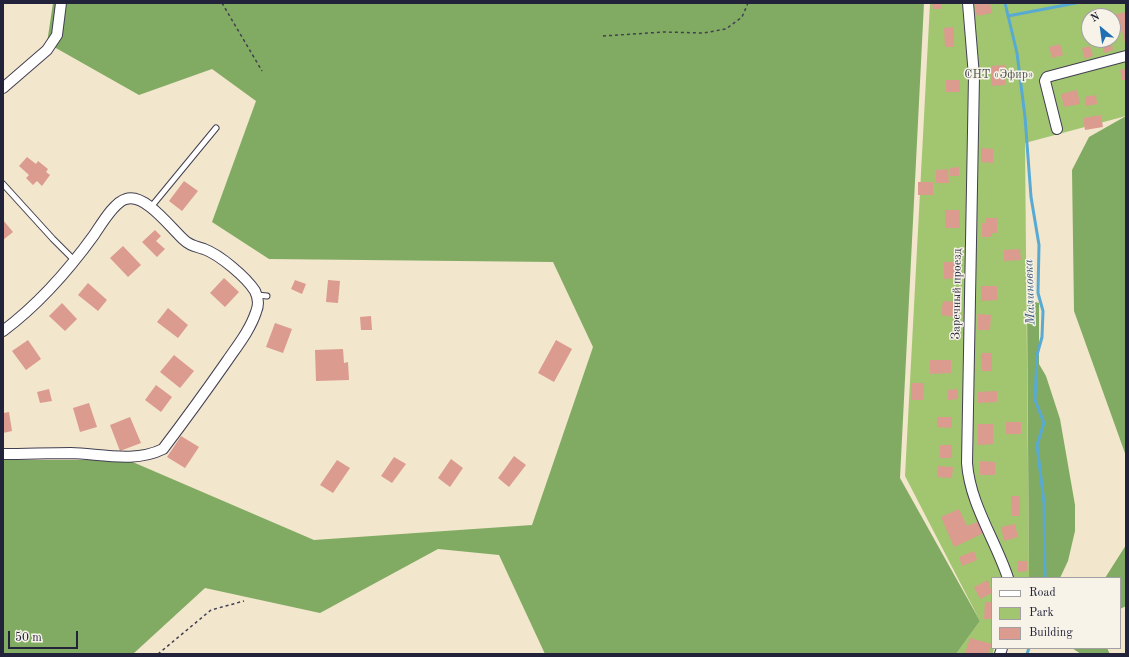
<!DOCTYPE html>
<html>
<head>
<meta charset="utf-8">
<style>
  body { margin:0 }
  #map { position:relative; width:1129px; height:657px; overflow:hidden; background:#f2e6cd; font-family:"Old Standard TT",serif }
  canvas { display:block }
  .frame { position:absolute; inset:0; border:4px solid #22223b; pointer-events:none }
  .legend { position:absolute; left:991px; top:577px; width:130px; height:72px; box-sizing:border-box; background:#f7f3e8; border:1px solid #a29fa3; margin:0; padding:5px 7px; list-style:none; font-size:12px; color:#22223b }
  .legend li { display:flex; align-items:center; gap:8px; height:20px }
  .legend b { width:20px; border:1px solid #a29fa3 }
  .north { position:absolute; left:1081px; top:8px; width:40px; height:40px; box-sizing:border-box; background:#f7f3e8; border:1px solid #a29fa3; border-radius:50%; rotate:331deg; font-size:11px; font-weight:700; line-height:16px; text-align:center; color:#22223b }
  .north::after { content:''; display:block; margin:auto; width:14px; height:18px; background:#1f6fb2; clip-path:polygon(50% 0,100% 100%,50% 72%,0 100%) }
  .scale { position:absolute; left:8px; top:631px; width:70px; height:18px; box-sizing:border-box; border:2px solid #22223b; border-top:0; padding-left:5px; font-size:12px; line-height:14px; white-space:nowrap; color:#22223b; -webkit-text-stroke:3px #f7f3e8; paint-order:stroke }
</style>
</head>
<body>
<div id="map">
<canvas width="1129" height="657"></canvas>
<div class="frame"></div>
<ul class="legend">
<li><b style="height:5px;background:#fff"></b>Road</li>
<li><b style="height:11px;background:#a2c670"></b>Park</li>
<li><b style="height:11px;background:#db9b8e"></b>Building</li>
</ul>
<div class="north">N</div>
<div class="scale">50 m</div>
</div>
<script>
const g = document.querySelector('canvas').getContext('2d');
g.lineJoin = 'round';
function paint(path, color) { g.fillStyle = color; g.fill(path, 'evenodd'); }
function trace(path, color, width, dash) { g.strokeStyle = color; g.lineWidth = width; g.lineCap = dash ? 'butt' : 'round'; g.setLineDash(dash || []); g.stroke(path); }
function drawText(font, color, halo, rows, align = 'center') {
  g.font = font + ' "Old Standard TT",serif'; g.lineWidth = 3; g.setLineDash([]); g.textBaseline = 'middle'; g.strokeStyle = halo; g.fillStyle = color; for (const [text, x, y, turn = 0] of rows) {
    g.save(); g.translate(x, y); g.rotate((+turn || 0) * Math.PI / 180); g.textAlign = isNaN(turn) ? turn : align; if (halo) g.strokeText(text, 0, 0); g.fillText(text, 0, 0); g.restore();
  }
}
paint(new Path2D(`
  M930,3H1126V116L1025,143L1029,578H992V648H994L993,654H956L980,621L905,476ZM1089,16H1113V40H1089Z`), '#a2c670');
paint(new Path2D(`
  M53,3H924L900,478L980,621L956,654H545L499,555L438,549L320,613L205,588L133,654H3V460H128L314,540L532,525L593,347L553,262L269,259L212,222L256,101L212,69L139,95L47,43Z
  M1126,116V456L1074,311L1072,170L1089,137Z
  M1032,301L1039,303V364L1046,376L1060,419L1075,505V531L1068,561L1060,578H1029L1027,303Z
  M1126,545V606L1120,609V578H1105Z
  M1072,648H1107L1110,654H1081Z`), '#81ab62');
trace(new Path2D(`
  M1005,3L1017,53L1025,117L1031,197L1039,245L1038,293L1043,311L1042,337L1037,355L1035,400L1044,423L1037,445L1044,503L1045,578
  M1008,16L1076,3
  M1027,654L1029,648`), '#58aad3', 3);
paint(new Path2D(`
  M932,3H942V9H933Z
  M974,3H990L992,13L977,16Z
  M1126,12V43H1125L1122,31L1117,32L1113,15Z
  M954,27V47H945L944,28Z
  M1111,40L1113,50L1104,53L1101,42Z
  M1060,44L1063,55L1052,58L1049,47Z
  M1090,46L1093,56L1085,59L1082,48Z
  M1005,65V85L991,86V66Z
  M1126,69V80H1122L1120,70Z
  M946,80H960V92H946Z
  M1077,90L1080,104L1064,107L1061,94Z
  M1096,95L1097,104L1086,106L1085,97Z
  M1101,115L1103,127L1085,130L1083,118Z
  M981,148L993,149V163L981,162Z
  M27,157L36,164L38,161L48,169L46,172L50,175L42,186L37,181L33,185L26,178L29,175L19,166Z
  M959,167V176H950V168Z
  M948,169L949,183H936V170Z
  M184,181L198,191L182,211L169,201Z
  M918,182H933V195H918Z
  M945,210H960V228H945Z
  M986,218H997V233H992V237H982V223H986Z
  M3,220L13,232L3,240Z
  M155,230L161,236L156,241L165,249L157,257L142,242Z
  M123,246L141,265L128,277L110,258Z
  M1020,249L1021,260L1004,261V250Z
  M944,262H958V278L944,279Z
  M224,278L239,292L225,307L210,293Z
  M295,280L306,284L302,294L291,289Z
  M328,280L340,281L338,303L326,302Z
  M88,283L107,300L98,311L78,295Z
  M981,286H997V300L981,301Z
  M943,301L956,302L954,317L941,315Z
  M62,303L77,319L65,331L49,316Z
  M168,308L188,325L178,338L157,322Z
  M978,314L991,315L990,330H978Z
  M371,316L372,330H361L360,317Z
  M275,323L292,329L283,353L266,347Z
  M28,340L41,359L26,370L12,351Z
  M556,340L572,349L554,382L538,373Z
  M343,349L344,363L348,362L349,380L316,381L315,350Z
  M981,353H992V371H982Z
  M174,355L194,371L180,388L160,372Z
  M930,360H951V373L930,374Z
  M911,383H924L923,400H911Z
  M156,385L172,397L161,412L145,400Z
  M49,389L52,401L40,403L37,392Z
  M958,389V399L948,400V390Z
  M997,391V402L978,403V392Z
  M89,403L97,427L80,432L73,408Z
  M9,412L12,431L3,433V413Z
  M130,417L141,443L120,451L110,425Z
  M937,417H952V428L937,427Z
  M1006,422H1021V434H1006Z
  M978,424H993V444L978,445Z
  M181,436L199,447L185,468L167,457Z
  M940,445H952V458H940Z
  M514,456L526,465L509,487L498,478Z
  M394,457L406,464L392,483L381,476Z
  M451,459L463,468L450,487L438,478Z
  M337,460L350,468L333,493L320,485Z
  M980,461L995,462V475H980Z
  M938,466L953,467L952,478L937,477Z
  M1011,496H1020V516H1012Z
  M959,509L967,526L979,521L984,533L954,547L941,517Z
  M1015,524L1018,537L1004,541L1001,527Z
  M974,551L977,560L962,566L959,557Z
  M1018,561H1027V571L1018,572Z
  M988,580L992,593L980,599L974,587Z
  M985,602H992V619H984Z
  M970,638L992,644L988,654L965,653Z`), '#db9b8e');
const lane = new Path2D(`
  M3,184L53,239L75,261
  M151,207L216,128
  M257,295L267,296`);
const street = new Path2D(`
  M968,3L974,76L967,463C970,504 995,539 1008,578
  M3,88L47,50L57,35L61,3
  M1057,129L1045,81L1047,77L1126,56
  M3,331C39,304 68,271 94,235C101,225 114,202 126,199C145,193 170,227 183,239C190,246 195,246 204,249C220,255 246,277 255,291C258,297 259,305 256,312C250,330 238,345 227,361C206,391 185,420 163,449C135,463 101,454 71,453C48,453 26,454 3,454
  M1000,654L1002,648`);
trace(lane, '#413f51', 7);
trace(street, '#413f51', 12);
trace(new Path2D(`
  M222,3L262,71
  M603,36L664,32L703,33L726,29L742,17L748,3
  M158,654L211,610L244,601`), '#413f51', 1.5, [3, 3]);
trace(lane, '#fff', 5);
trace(street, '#fff', 10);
drawText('12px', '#48534b', '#f7f3e8', [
  ["СНТ «Эфир»",999,75]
]);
drawText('12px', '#22223b', '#f7f3e8', [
  ["Заречный проезд",957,294,-89]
]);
drawText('italic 13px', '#385878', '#f7f3e8', [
  ["Малиновка",1030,292,-92]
]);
</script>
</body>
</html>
